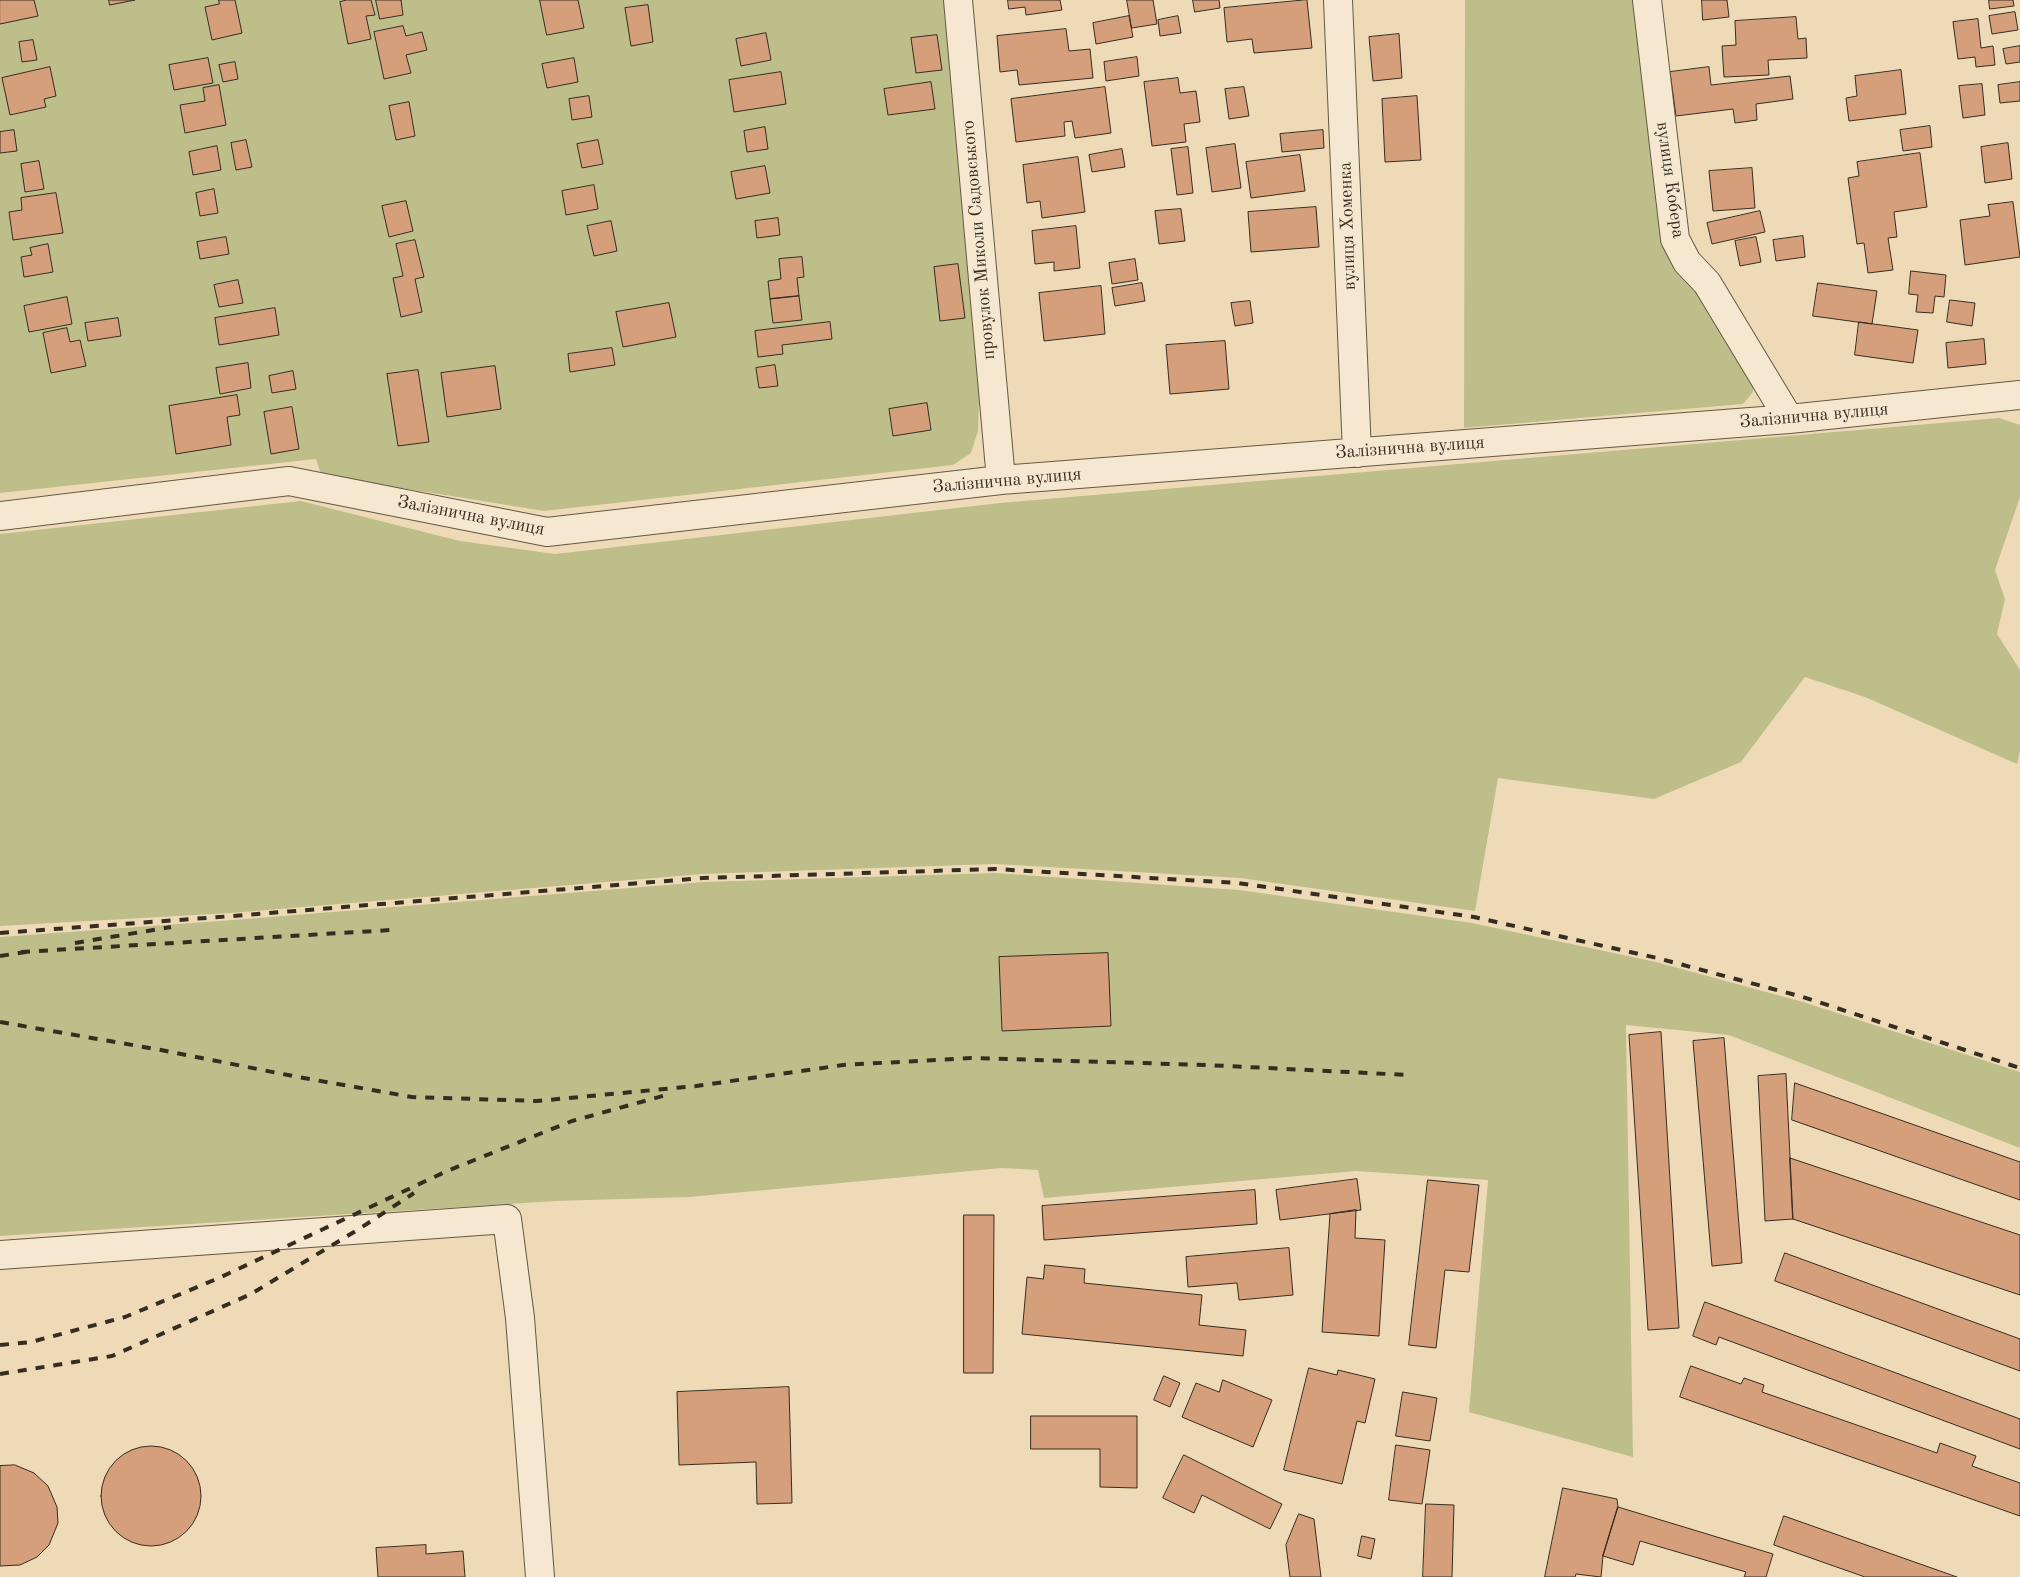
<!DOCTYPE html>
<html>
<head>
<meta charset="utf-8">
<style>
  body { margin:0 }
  canvas { display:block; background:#efdab7 }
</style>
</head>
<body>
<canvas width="2020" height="1577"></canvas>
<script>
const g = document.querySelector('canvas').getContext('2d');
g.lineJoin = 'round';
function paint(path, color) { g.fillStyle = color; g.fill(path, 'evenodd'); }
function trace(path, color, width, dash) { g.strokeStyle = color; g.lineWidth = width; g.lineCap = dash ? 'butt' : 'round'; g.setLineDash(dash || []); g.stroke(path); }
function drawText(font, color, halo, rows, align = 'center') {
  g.font = font + ' "Old Standard TT",serif'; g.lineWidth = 4.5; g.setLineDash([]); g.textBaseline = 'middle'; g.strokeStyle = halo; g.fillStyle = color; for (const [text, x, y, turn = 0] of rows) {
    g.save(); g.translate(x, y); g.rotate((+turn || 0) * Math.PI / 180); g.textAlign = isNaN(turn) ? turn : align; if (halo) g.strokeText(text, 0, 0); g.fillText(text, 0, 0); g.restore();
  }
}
paint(new Path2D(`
  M0,0H950L981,334L978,431L971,453L953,465L544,511L321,475L316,459L0,493Z
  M1465,0H1638L1667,243L1753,373V392L1743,404L1464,428Z
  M1999,418L2020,425V497L1995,570L2005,599L1997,634L2020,670V751L2017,764L1865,697L1805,677L1741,762L1654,799L1498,778L1475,911L1240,878L995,864L703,874L231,913L0,926V534L301,501L460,541L555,554L1000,503Z
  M995,873L1239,890L1472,923L1656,962L1803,1002L2020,1072V1148L1729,1035L1626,1025L1633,1457L1469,1412L1488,1180L1356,1171L1044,1198L1038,1170L1002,1168L690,1197L556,1201L0,1236V937L233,920L704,882Z`), '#bebe8b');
const building = new Path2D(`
  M0,0H34L38,16L0,24Z
  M109,0H135L110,5Z
  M219,0H235L242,33L212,40L205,7L219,4Z
  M347,0H371L375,15L366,16L371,39L348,44L340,2Z
  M376,0H401L403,15L380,19Z
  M540,0H578L584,28L547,35Z
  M1008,0H1060L1062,10L1026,15L1025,7L1009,9Z
  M1127,0H1153L1157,24L1132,28Z
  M1193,0H1219L1220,8L1195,12Z
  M1307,0L1312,48L1254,53L1252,39L1227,42L1224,8Z
  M1702,0H1727L1729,17L1703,20Z
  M1989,0H2013L2014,6L1990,9Z
  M648,5L653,42L631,46L625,8Z
  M2015,12L2018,30L1992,34L1989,16Z
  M1129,16L1133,37L1096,44L1093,23Z
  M1178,16L1181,33L1160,36L1158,20Z
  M1796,17L1798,39L1806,38L1807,58L1768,60L1769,75L1724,77L1722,46L1736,45L1735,21Z
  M1978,19L1981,48L1993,46L1995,65L1976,67L1975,57L1958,59L1953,22Z
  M403,26L406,36L422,32L427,50L406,55L411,73L384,79L374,32Z
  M1066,29L1069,51L1090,49L1093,78L1019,85L1017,70L1000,72L997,36Z
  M766,33L771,60L741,66L736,39Z
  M1399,34L1402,78L1373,81L1369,37Z
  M937,35L942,70L916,73L911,38Z
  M33,40L37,60L22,62L19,42Z
  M2020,46V62L2006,64L2003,49Z
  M1137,57L1139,76L1106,81L1104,62Z
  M208,58L213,83L174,90L169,65Z
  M574,58L578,82L547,88L542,64Z
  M235,62L238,79L223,82L219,65Z
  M50,67L56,96L44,99L46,107L10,115L2,78Z
  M1709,67L1711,85L1790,76L1793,99L1756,104L1757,120L1735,123L1733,109L1676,116L1670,72Z
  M1901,70L1906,114L1849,121L1846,98L1857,96L1855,76Z
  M781,72L786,104L734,112L729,80Z
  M1178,78L1180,93L1196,91L1200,122L1184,124L1186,142L1152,146L1144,82Z
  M931,82L935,109L888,115L884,89Z
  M2020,82V101L2000,103L1998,85Z
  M1982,84L1985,115L1963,118L1959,86Z
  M219,85L226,125L185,133L180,105L205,101L203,88Z
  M1105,87L1111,133L1075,138L1072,121L1064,122L1065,136L1016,142L1011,99Z
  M1244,87L1249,116L1229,119L1225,89Z
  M589,96L592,117L572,120L569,99Z
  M1417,96L1421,160L1385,162L1382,99Z
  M409,102L415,136L396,140L389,106Z
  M1930,126L1932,147L1903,151L1900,130Z
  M765,127L768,149L747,152L744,131Z
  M14,130L17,151L0,153V132Z
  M1323,130L1324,148L1282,152L1280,134Z
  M246,140L252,167L236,170L231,143Z
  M598,140L603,164L582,168L577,144Z
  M2008,143L2012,179L1985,183L1981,147Z
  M1235,144L1241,188L1212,192L1206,148Z
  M217,146L221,170L193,175L189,152Z
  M1188,147L1193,193L1177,195L1171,149Z
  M1122,149L1125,167L1092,172L1089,155Z
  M1920,153L1927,207L1894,212L1897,237L1888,238L1893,270L1868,273L1864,243L1857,244L1848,178L1859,176L1857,162Z
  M1300,155L1305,191L1251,198L1246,162Z
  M1078,157L1085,212L1042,218L1040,201L1027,203L1023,165Z
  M39,161L44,189L25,192L21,164Z
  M765,166L770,193L736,199L731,172Z
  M1752,168L1755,208L1713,211L1709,171Z
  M594,185L598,209L566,215L562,191Z
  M214,189L218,213L200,216L196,193Z
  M56,193L63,233L13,240L9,212L22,210L21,198Z
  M406,201L413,231L389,237L382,206Z
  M2013,202L2020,257L1965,265L1960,220L1990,216L1988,205Z
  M1316,207L1319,247L1251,252L1248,212Z
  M1181,209L1185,241L1159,244L1155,211Z
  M1760,211L1765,232L1712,244L1707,223Z
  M778,218L780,235L757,238L755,221Z
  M611,221L617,251L594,256L587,226Z
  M1076,226L1080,268L1054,271V262L1035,264L1032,231Z
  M1803,236L1805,257L1776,261L1773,240Z
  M226,237L229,254L200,259L197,242Z
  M1756,237L1761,262L1740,266L1735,241Z
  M415,240L424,277L415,279L422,312L401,317L393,278L403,276L396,244Z
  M48,244L53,272L24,277L21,257L32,255L30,248Z
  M802,257L804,277L797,278L799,296L770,299L768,281L781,279L779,259Z
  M1135,259L1138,280L1112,284L1109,263Z
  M958,264L965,318L940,321L934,267Z
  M1911,271L1946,275L1944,297L1935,296L1933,313L1916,312L1918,295L1909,294Z
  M238,280L243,303L219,307L214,285Z
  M1142,283L1145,301L1115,306L1112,288Z
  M1818,283L1877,291L1872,324L1813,316Z
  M1101,286L1105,334L1044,341L1039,293Z
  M799,296L802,320L773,323L770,299Z
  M67,297L72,324L29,332L24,306Z
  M1950,300L1975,303L1972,326L1947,322Z
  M1250,301L1253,323L1235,326L1231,303Z
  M669,303L676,337L623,347L616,312Z
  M275,308L279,335L219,345L215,318Z
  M118,318L121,336L88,341L85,323Z
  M830,322L832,339L782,345L783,354L758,357L755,331Z
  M1859,322L1918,330L1913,363L1855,355Z
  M67,328L70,342L80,340L86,366L51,373L43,333Z
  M1984,339L1986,364L1948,368L1946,343Z
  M1225,341L1229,389L1170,394L1166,345Z
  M612,348L615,365L570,372L568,354Z
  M248,363L251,388L220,394L216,368Z
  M775,365L778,386L759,388L756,368Z
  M495,366L501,409L447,417L441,373Z
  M418,370L429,442L398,446L387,374Z
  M293,371L296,389L272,393L269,376Z
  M237,395L240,415L227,417L231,445L176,454L169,406Z
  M927,403L931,430L893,436L889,409Z
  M292,407L299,449L271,454L264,412Z
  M1108,953L1111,1026L1002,1031L999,957Z
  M1661,1032L1679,1328L1648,1330L1629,1035Z
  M1724,1038L1742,1263L1712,1266L1693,1041Z
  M1786,1074L1793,1219L1765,1221L1758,1076Z
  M1795,1083L2020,1162V1200L1792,1120Z
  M1790,1158L2020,1235V1295L1793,1219Z
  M1357,1179L1361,1210L1280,1220L1276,1190Z
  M1428,1180L1479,1185L1469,1272L1445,1270L1436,1348L1409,1345Z
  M1255,1190L1257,1224L1044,1240L1042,1206Z
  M1356,1210L1355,1238L1385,1240L1379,1336L1322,1332L1330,1214Z
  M964,1215H994L993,1373H964Z
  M1289,1248L1293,1295L1239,1300L1237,1283L1188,1287L1186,1257Z
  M1785,1253L2020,1339V1371L1775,1281Z
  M1045,1265L1085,1269L1084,1283L1202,1295L1199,1325L1246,1330L1243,1356L1022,1334L1027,1277L1043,1279Z
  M1705,1302L2020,1419V1449L1719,1337L1716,1345L1693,1336Z
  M1691,1366L1741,1384L1744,1378L1764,1385L1762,1392L1937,1453L1940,1443L1976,1456L1972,1466L2020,1483V1516L1680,1397Z
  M1309,1368L1337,1375L1338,1370L1375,1379L1365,1423L1357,1421L1342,1484L1284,1470Z
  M1164,1376L1180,1383L1170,1407L1154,1400Z
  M1223,1380L1272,1400L1253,1447L1182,1417L1196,1383L1219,1392Z
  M789,1387L792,1503L757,1504L756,1462L679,1465L677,1392Z
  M1403,1392L1437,1398L1430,1441L1396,1436Z
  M1031,1416H1137V1488L1100,1487V1449H1031Z
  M1396,1445L1430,1450L1422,1504L1389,1500Z
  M101 1496a50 50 0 1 1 100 0a50 50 0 1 1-100 0Z
  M1184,1455L1282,1504L1270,1529L1202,1495L1194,1513L1163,1498Z
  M15,1465L34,1473L48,1486L57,1507L58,1523L49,1545L37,1557L20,1565L0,1566V1466Z
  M1563,1488L1617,1499L1618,1507L1603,1556L1601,1577L1576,1574L1575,1577H1545Z
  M1426,1504L1454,1505L1452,1577H1423Z
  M1618,1507L1773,1554L1766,1577H1744L1746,1572L1640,1541L1633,1565L1603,1556Z
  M1299,1514L1314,1519L1321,1577H1290L1286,1545Z
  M1784,1516L1957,1577H1865L1774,1545Z
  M1362,1536L1375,1539L1371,1559L1358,1556Z
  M426,1545V1554L463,1551L465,1577H378L376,1548Z`);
paint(building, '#d59f7b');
trace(building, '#362d21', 1);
const street = new Path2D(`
  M958,0L1001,480
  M1338,0L1357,453
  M1647,0L1675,239L1687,262L1707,283L1789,419
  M0,516L289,481L547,532L1001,480L1789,419L2020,395
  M0,1255L507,1219L520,1318L540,1577`);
trace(street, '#645846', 30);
trace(street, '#f5e7d0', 28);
trace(new Path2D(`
  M0,933L233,916L703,878L995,869L1238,883L1474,917L1657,958L1803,997L2020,1068
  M75,943L171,927
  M21,952L391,930
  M0,956L26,952
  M0,1022L161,1050L298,1077L412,1097L537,1101L696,1086L843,1065L971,1058L1207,1065L1408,1075
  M0,1345L31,1342L125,1317L219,1278L447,1171L572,1121L670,1094
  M0,1374L112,1356L251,1294L359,1229L414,1193`), '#362d21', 4, [9, 9]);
drawText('18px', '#362d21', '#f5e7d0', [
  ["вулиця Кобера",1670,180,82],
  ["вулиця Хоменка",1348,226,-92],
  ["провулок Миколи Садовського",979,240,-95],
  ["Залізнична вулиця",1814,416,-5],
  ["Залізнична вулиця",1410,448,-4],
  ["Залізнична вулиця",1007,481,-5],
  ["Залізнична вулиця",471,516,11]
]);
</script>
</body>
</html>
